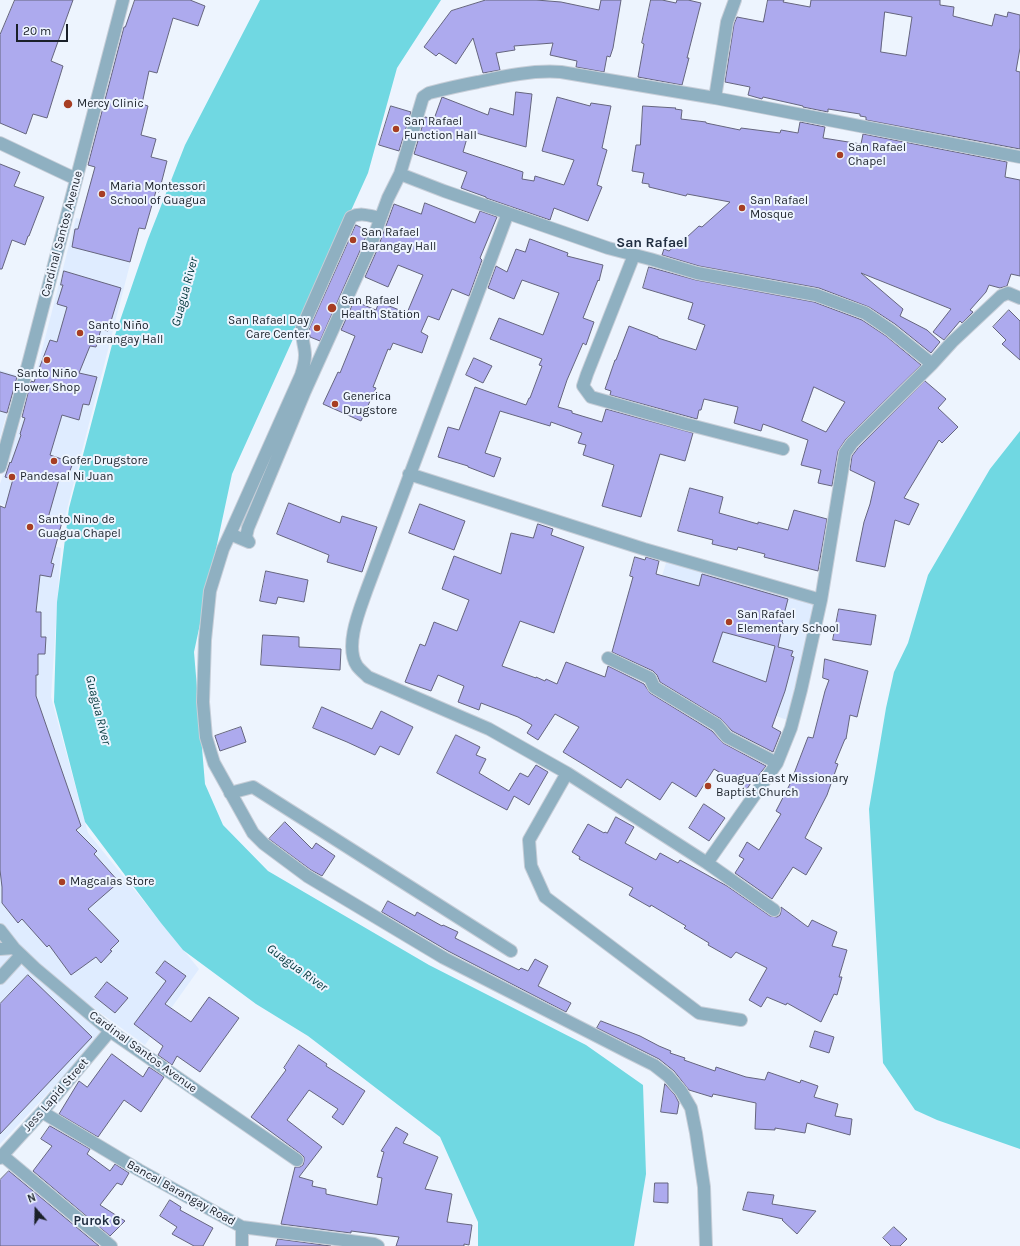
<!DOCTYPE html>
<html>
<head>
<meta charset="utf-8">
<style>
  body { margin:0 }
  #map { position:relative; width:1020px; height:1246px; overflow:hidden; background:#edf4fe; font-family:Karla,sans-serif }
  canvas { display:block }
  .north { position:absolute; left:16px; top:1190px; width:40px; height:40px; -webkit-text-stroke:3px #edf4fe; paint-order:stroke; rotate:340deg; font-size:11px; font-weight:700; line-height:16px; text-align:center; color:#1a2029 }
  .north::after { content:''; display:block; margin:auto; width:14px; height:18px; background:#1a2029; clip-path:polygon(50% 0,100% 100%,50% 72%,0 100%) }
  .scale { position:absolute; left:16px; top:24px; width:52px; height:18px; box-sizing:border-box; border:2px solid #1a2029; border-top:0; padding-left:5px; font-size:12px; line-height:14px; white-space:nowrap; color:#1a2029; -webkit-text-stroke:3px #edf4fe; paint-order:stroke }
</style>
</head>
<body>
<div id="map">
<canvas width="1020" height="1246"></canvas>
<div class="north">N</div>
<div class="scale">20 m</div>
</div>
<script>
const g = document.querySelector('canvas').getContext('2d');
g.lineJoin = 'round';
function paint(path, color) { g.fillStyle = color; g.fill(path, 'evenodd'); }
function trace(path, color, width, dash) { g.strokeStyle = color; g.lineWidth = width; g.lineCap = dash ? 'butt' : 'round'; g.setLineDash(dash || []); g.stroke(path); }
function drawText(font, color, halo, rows, align = 'center') {
  g.font = font + ' Karla,sans-serif'; g.lineWidth = 4; g.setLineDash([]); g.textBaseline = 'middle'; g.strokeStyle = halo; g.fillStyle = color; for (const [text, x, y, turn = 0] of rows) {
    g.save(); g.translate(x, y); g.rotate((+turn || 0) * Math.PI / 180); g.textAlign = isNaN(turn) ? turn : align; if (halo) g.strokeText(text, 0, 0); g.fillText(text, 0, 0); g.restore();
  }
}
paint(new Path2D(`
  M76,218L138,233L64,521L0,504V484L33,385Z
  M0,370L17,375L0,438Z
  M0,533L61,548L51,697L88,833L199,969L145,1045L34,965L2,928L0,923Z
  M667,560L815,603L787,720L715,693L641,642Z
  M0,944L15,961L108,1029L0,1144Z`), '#dfecff');
paint(new Path2D(`
  M260,0H441L397,68L368,173L232,474L194,652L205,784L223,825L268,871L429,965L586,1045L643,1085L646,1174L634,1246H478V1222L440,1137L308,1036L256,1004L183,950L161,923L85,822L54,702L57,602L69,508L113,341L148,239L185,145Z
  M1020,431V1149L937,1120L915,1110L883,1063L869,809L886,708L894,672L908,643L928,575L990,469Z`), '#70d8e2');
const building = new Path2D(`
  M15,0H73L51,61L63,66L47,118L33,114L26,134L0,123V35Z
  M135,0H190L205,6L198,26L173,18L157,73L149,71L142,104L148,106L141,135L156,139L151,157L167,161L159,192L156,191L145,229L139,228L130,262L72,247L75,229H78L95,167L88,165L124,27H125Z
  M486,0H536L561,2L599,10L601,0H621L613,48L610,57L607,56L604,72L576,67L577,61L550,55L553,43L514,46L515,50L496,53L500,70L483,73L473,38L456,64L439,53L436,56L424,47L451,11Z
  M651,0H662L676,3L677,0H688L701,3L687,58H689L682,85L638,77L644,44L642,43Z
  M768,0H784L783,2L810,7L811,0H940V5L954,7L953,16L992,26L995,14L1007,17L1008,12L1020,15V48L1016,71L1020,72V149L866,120V117L860,116V114L828,109V112L803,107V106L763,97L762,99L748,95L750,87L725,82L734,24L737,17L763,22ZM885,12L912,17L906,56L881,52Z
  M516,92L532,94L526,147L469,131L463,152L523,172L522,179L534,181L535,176L564,185L574,160L542,151L557,97L590,106L591,103L611,106L602,148L607,150L597,185L602,187L588,221L554,208L550,220L486,198V197L461,188L467,172L414,154L425,117L434,119L442,97L488,115L490,108L513,115Z
  M391,106L411,112L399,151L379,145Z
  M643,106L676,108L675,109L682,110L681,119L706,122V123L740,130L741,128L780,133L781,130L798,133L800,122L825,127L823,138L861,144L863,134L1007,162L1005,177L1020,180V276L1011,274L1007,286L1000,288L989,285L986,292L970,310L973,312L962,323L960,321L944,340L933,332L951,309L861,273L903,309L900,316L927,330L940,342L931,353L895,324L869,307L819,288L699,266L662,255L664,249L669,251L684,238H686L699,226L702,227L730,202L687,194L686,196L649,187V184L642,183L644,173L632,171L636,145H640Z
  M0,164L20,172L14,186L44,197L29,236H28L25,245L12,240L2,269H0Z
  M425,203L475,223L480,211L497,217L480,258L482,260L469,296L452,289L439,320L428,316L421,332L428,336L422,353L393,343L390,350L388,349L373,387L376,388L361,421L323,404L338,372L340,373L355,336L341,330L354,301L376,310L379,302L407,313L423,275L398,265L388,287L365,277L377,250L394,204L421,214Z
  M356,225L368,231L363,244L320,341L310,337L309,330Z
  M530,239L568,253L567,256L603,265L599,281L598,280L583,318L594,322L586,345L583,343L567,380L558,407L572,411V413L602,422L606,409L693,433L685,461L660,454L641,517L602,506L614,465L583,455L586,445L578,443L582,433L551,422L550,426L500,411L485,453L501,458L494,477L468,467V466L438,457L448,427L459,430L475,387L526,405L529,398H530L542,366L539,365L542,359L490,339L499,318L543,335L559,293L522,280L514,299L488,288L496,266L507,272L516,249L525,252Z
  M649,267L696,280L814,302L862,320L886,336L921,365L846,439L838,451L832,486L818,483L821,470L801,465L808,440L763,424L761,431L734,423L738,407L704,399L701,410H699L697,419L610,395L611,391L605,389L615,360H616L629,326L658,337V338L696,350L705,325L688,319L693,303L643,288ZM814,387L845,402L826,432L802,421Z
  M64,271L121,288L108,331L101,329L96,347L90,346L79,373L97,377L89,405L83,404L79,420L62,415L50,455L73,463L67,478L60,476L48,518L62,522L51,563L54,564L51,577L40,575L36,612H41V637H46L45,654H38V675H36V696L81,826L76,830L97,851L94,854L119,882L88,909L119,941L110,950L112,951L101,963L96,957L71,975L49,945L47,947L22,919L18,923L2,903V887L0,870V506L5,508L13,479L5,477L10,462L11,463L21,435L20,434L25,418L22,417L31,381L34,382L50,340L57,342L67,307L57,304L63,285H61Z
  M1009,310L1020,321V360L1002,344L1006,340L993,327Z
  M474,358L492,366L483,383L466,375Z
  M0,372L17,377L7,413L0,411Z
  M925,381L946,399L938,408L958,427L942,443L939,440L904,498L919,504L909,525L895,520L885,567L856,561L864,522L870,504L875,482L850,470L852,456L858,448Z
  M690,488L723,497L719,513L758,524V522L788,530L794,510L827,519L818,571L764,557L765,554L738,547L737,550L712,544L713,540L678,531Z
  M289,503L340,523L342,516L377,527L362,572L327,562L329,555L277,534Z
  M420,504L465,521L454,550L409,533Z
  M538,524L553,529L551,535L584,547L554,633L520,621L502,666L536,678V677L545,681L546,679L557,684L566,662L605,677L608,666L644,684L650,693L712,731L723,743L766,766L758,776L756,775L747,789L714,769L696,797L672,782L660,800L627,779L621,788L586,766L563,752L579,727L555,714L538,740L527,733L532,725L518,717L481,703L479,710L458,702L464,686L438,675L431,691L405,682L420,644L425,646L434,622L457,631L469,600L442,589L454,556L501,574L511,533L533,538Z
  M635,557L645,560L646,557L659,561L656,574L699,586L702,574L788,599L782,622L783,623L778,647L793,651L791,656L794,657L785,691L772,727L781,732L773,752L732,731L721,719L660,682L657,675L653,671L612,652L633,577L630,576ZM723,632L775,646L766,682L713,662Z
  M266,571L308,580L304,602L278,597L276,604L260,601Z
  M839,609L876,615L871,645L833,640Z
  M263,635L299,637V647L341,649L340,670L261,665Z
  M825,659L868,671L857,717L850,715L846,739H845L835,763L838,764L827,795L805,838L822,848L806,875L793,867L772,899L735,873L744,859L739,856L747,842L759,850L781,814L776,811L790,784L808,737L813,738L825,691L829,680L823,678Z
  M322,707L372,729L381,711L413,727L399,755L380,746L375,755L347,742L313,728Z
  M241,727L246,742L220,751L215,736Z
  M456,735L480,747L476,755L486,759L479,773L509,791L520,773L528,777L536,765L548,772L529,805L514,796L507,810L437,773Z
  M704,804L725,818L709,841L689,828Z
  M616,817L634,827L625,843L656,860L660,853L678,863L680,860L727,886L770,916L777,917L780,915L781,911V907L808,927L812,920L837,932L832,946L847,950L839,977H842L837,995L834,994L821,1022L787,1003L786,1005L767,997L761,1007L749,1000L767,968L736,952L731,958L708,945L709,943L684,928L686,926L651,905L650,907L629,895L633,888L579,859L580,857L572,852L588,824L604,833L605,832L607,833Z
  M285,822L312,849L316,843L335,856L322,876L311,870L269,839Z
  M388,901L415,916L417,912L442,926L443,925L458,932L455,938L519,970L521,968L528,971L535,959L548,966L538,986L571,1003L566,1012L448,951L382,912Z
  M165,961L186,976L165,1004L191,1022L209,997L239,1018L200,1072L177,1056L172,1065L158,1055L163,1046L134,1024L166,981L156,973Z
  M28,975L92,1037L0,1134V1004Z
  M107,982L128,998L115,1013L95,997Z
  M601,1021L640,1036L659,1046L671,1051L670,1053L685,1058L684,1060L715,1071L716,1067L746,1077L765,1080L768,1072L800,1083L801,1080L818,1086L814,1097L838,1104L835,1116L852,1119L850,1135L807,1123L805,1133L775,1128V1130L755,1129L756,1103L713,1094L712,1097L689,1090L674,1071L659,1059L597,1028Z
  M815,1031L834,1037L829,1053L810,1047Z
  M299,1045L327,1064L326,1066L365,1091L343,1125L332,1117L338,1109L309,1090L287,1120L322,1147L299,1177L313,1181L312,1186L326,1189V1194L377,1205L382,1178L377,1177L384,1152L381,1151L396,1127L408,1134L403,1143L438,1157L425,1189L452,1194L447,1222L472,1225L469,1245L464,1244V1246H396L399,1237L351,1231V1233L281,1224L295,1167H300L303,1165L304,1161V1157L301,1154L251,1117L286,1070L284,1068Z
  M112,1054L143,1077L149,1067L164,1077L141,1112L124,1100L98,1137L59,1114L79,1081L87,1087Z
  M665,1084L675,1095L679,1103L677,1114L661,1112Z
  M50,1126L90,1149L87,1154L110,1171L115,1164L129,1173L122,1185L117,1183L100,1205L125,1221L110,1236L33,1171L52,1146L41,1139Z
  M9,1171L99,1246H0V1180Z
  M655,1183H668V1203L654,1202Z
  M748,1192L774,1195L772,1204L816,1211L797,1234L782,1220L783,1219L743,1210Z
  M170,1200L181,1207L180,1210L213,1228L203,1246H194L172,1234L177,1227L160,1216Z
  M894,1227L907,1239L900,1246H891L883,1238Z
  M278,1239L331,1246H276Z`);
paint(building, '#adaaee');
trace(building, '#65657e', 1);
const street = new Path2D(`
  M715,98L727,22L735,0
  M0,143L76,179
  M400,174L444,191L608,248L650,259L697,273L816,295L865,313L890,330L932,364
  M508,213L367,589C360,609 344,646 357,666C360,670 365,674 368,677L489,729L567,773L707,863L774,910
  M634,255L587,374L583,386L591,397L686,424L783,449
  M0,467L20,395L123,0
  M409,474L644,549L821,600
  M230,534L301,375C303,369 305,362 305,355C305,346 301,338 302,328L351,217C361,212 370,216 380,218
  M249,542L246,537L248,528L305,391L370,247L388,198L400,174L423,97L429,93C445,89 462,85 478,82C505,76 533,70 561,72L715,98L1020,157
  M249,542L230,534L223,549L210,591L205,640L203,702L206,737L214,763L253,833L264,844L307,876L444,958L626,1051L654,1065L668,1076L681,1091L691,1108L696,1133L704,1187L706,1246
  M608,658L650,678L654,687L717,725L727,737L777,763
  M567,773L529,840L531,866L545,897L699,1013L741,1020
  M230,793L253,787L511,951
  M707,863L777,763L791,728L801,690L821,600L845,453L852,443L932,364L952,342L1001,296L1008,293L1020,298
  M0,930L14,948L35,968L110,1031L297,1160
  M0,949L14,948
  M0,978L21,955
  M42,1112L139,1170L242,1227L374,1244L378,1246
  M2,1155L111,1246
  M0,1158L42,1112L110,1031
  M242,1246V1227`);
trace(street, '#c7ced8', 14);
trace(street, '#8fb0c1', 12);
for (const [x, y, r, color] of [
  [68,104,5,"#a73e23"],
  [396,129,4,"#a73e23"],
  [840,155,4,"#a73e23"],
  [102,194,4,"#a73e23"],
  [742,208,4,"#a73e23"],
  [353,240,4,"#a73e23"],
  [332,308,5,"#a73e23"],
  [317,328,4,"#a73e23"],
  [80,333,4,"#a73e23"],
  [47,360,4,"#a73e23"],
  [335,404,4,"#a73e23"],
  [54,461,4,"#a73e23"],
  [12,477,4,"#a73e23"],
  [30,527,4,"#a73e23"],
  [729,622,4,"#a73e23"],
  [708,786,4,"#a73e23"],
  [62,882,4,"#a73e23"]
]) { const dot = new Path2D(); dot.arc(x, y, r, 0, 2 * Math.PI); g.fillStyle = color; g.fill(dot); trace(dot, '#edf4fe', 1.5); }
drawText('12px', '#1a2029', '#edf4fe', [
  ["Mercy Clinic",77,104],
  ["San Rafael",404,122],
  ["Function Hall",404,136],
  ["San Rafael",848,148],
  ["Chapel",848,162],
  ["Maria Montessori",110,187],
  ["School of Guagua",110,201],
  ["San Rafael",750,201],
  ["Mosque",750,215],
  ["San Rafael",361,233],
  ["Barangay Hall",361,247],
  ["San Rafael",341,301],
  ["Health Station",341,315],
  ["San Rafael Day",309,321,"right"],
  ["Care Center",309,335,"right"],
  ["Santo Niño",88,326],
  ["Barangay Hall",88,340],
  ["Santo Niño",47,374,"center"],
  ["Flower Shop",47,388,"center"],
  ["Generica",343,397],
  ["Drugstore",343,411],
  ["Gofer Drugstore",62,461],
  ["Pandesal Ni Juan",20,477],
  ["Santo Nino de",38,520],
  ["Guagua Chapel",38,534],
  ["San Rafael",737,615],
  ["Elementary School",737,629],
  ["Guagua East Missionary",716,779],
  ["Baptist Church",716,793],
  ["Magcalas Store",70,882]
], 'left');
drawText('12px', '#1a2029', '#edf4fe', [
  ["Cardinal Santos Avenue",62,234,-75],
  ["Cardinal Santos Avenue",143,1052,36],
  ["Jess Lapid Street",56,1095,-49],
  ["Bancal Barangay Road",181,1193,29]
]);
drawText('italic 13px', '#01363b', '#edf4fe', [
  ["Guagua River",185,292,-75],
  ["Guagua River",98,710,76],
  ["Guagua River",297,968,36]
]);
drawText('bold 13px', '#212e41', '#edf4fe', [
  ["Purok 6",97,1221]
]);
drawText('bold 14px', '#212e41', '#edf4fe', [
  ["San Rafael",652,243]
]);
</script>
</body>
</html>
